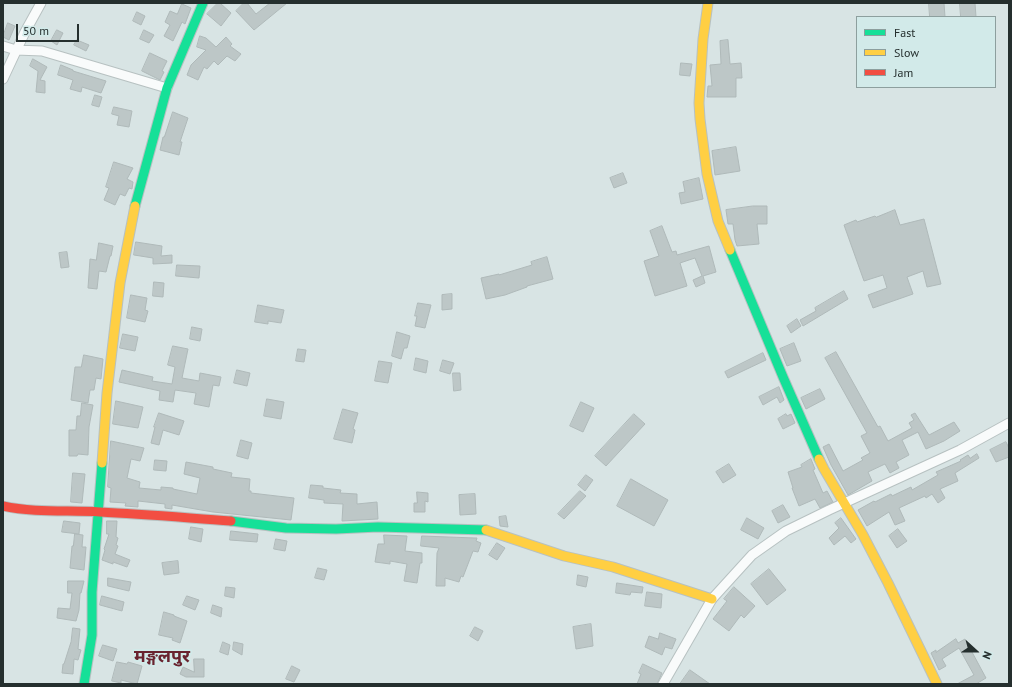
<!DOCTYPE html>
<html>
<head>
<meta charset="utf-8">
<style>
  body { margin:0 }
  #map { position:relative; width:1012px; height:687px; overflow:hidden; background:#d8e4e4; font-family:"PT Sans",sans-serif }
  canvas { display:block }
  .frame { position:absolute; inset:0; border:4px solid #252f2e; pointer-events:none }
  .legend { position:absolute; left:856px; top:16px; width:140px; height:72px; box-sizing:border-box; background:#d2eae9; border:1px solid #8d9f9e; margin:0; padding:5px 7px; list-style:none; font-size:12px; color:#252f2e }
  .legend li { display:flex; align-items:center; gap:8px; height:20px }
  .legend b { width:20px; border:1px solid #8d9f9e }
  .north { position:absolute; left:956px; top:631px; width:40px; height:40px; -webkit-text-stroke:3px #d2eae9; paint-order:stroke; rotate:111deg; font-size:11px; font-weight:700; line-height:16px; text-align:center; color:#252f2e }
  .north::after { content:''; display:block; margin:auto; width:14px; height:18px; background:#252f2e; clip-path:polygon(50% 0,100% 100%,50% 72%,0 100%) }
  .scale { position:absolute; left:16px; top:24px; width:63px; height:18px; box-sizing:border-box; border:2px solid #252f2e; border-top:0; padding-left:5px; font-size:12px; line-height:14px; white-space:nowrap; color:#252f2e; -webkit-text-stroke:3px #d2eae9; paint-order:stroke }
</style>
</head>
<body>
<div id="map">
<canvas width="1012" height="687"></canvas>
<div class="frame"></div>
<ul class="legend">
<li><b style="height:5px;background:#16e098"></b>Fast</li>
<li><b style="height:5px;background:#ffcf43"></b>Slow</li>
<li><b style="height:5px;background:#f24e42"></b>Jam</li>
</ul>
<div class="north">N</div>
<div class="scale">50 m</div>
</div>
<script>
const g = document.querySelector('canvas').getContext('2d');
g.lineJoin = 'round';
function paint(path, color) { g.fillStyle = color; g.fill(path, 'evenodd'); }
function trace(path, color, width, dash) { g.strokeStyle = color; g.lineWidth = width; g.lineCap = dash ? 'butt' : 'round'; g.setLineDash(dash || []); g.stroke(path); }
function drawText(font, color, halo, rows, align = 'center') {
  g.font = font + ' "PT Sans","Noto Sans Devanagari",sans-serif'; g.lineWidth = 4; g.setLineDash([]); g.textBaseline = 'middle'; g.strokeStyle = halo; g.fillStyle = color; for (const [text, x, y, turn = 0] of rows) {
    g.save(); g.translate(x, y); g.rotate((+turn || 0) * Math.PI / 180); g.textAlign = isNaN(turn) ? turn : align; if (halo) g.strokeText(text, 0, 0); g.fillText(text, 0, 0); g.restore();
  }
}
const building = new Path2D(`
  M218,3H220L231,13L221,26L207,14Z
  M244,3H247L256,14L270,3H287L254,30L236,11Z
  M929,3H944L945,17H930Z
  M960,3H975L976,17H961Z
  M182,4L191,8L185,24L182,22L173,41L164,36L170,25L165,22L170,11L177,14Z
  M137,12L145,16L141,25L133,21Z
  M8,23L15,26L9,40L3,37Z
  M57,30L63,33L57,45L51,41Z
  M144,30L154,35L149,43L140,39Z
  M200,36L206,38L216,47L226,37L232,44L230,46L241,54L235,61L227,56L218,65L214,61L207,69L204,67L198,80L187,75L191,65L206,50L197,47Z
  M77,40L89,45L86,51L74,45Z
  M728,40L730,64L741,63L742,78H736V97H707L708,86H712L710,65L721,64L720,41Z
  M150,53L167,61L162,71L164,72L160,80L142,71Z
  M33,59L47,67L40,80L45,81V93L36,92L38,71L30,66Z
  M681,63L692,64L690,76L680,75Z
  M61,65L73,70V71L106,81L101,93L82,87L81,92L70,89L73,80L58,75Z
  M95,95L102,97L99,107L92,105Z
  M114,107L132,111L129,127L117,125L119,116L112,114Z
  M173,112L188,118L180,142H182L179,155L160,150L163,137H164Z
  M736,147L740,171L715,175L712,151Z
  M114,162L133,168L127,179L133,182L132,189L129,188L125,196L120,194L115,205L104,200L109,188L106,187Z
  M623,173L627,183L614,188L610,178Z
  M699,178L703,199L681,204L679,193L685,192L683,182Z
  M753,206H767V224H757L759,244L737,246L735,240L733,224H728L726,210Z
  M895,210L900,225L924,219L941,284L927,287L923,271L907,277L913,294L873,308L868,295L887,288L883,275L864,281L844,225L856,220L857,222L875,216L876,217Z
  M662,226L672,252L676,251L677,255L709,246L716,272L703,276L705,283L696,287L693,280L702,276L695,258L680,263L687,286L655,296L644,261L659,256L650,231Z
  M136,242L162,246L161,256L172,255V263L153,264V258L134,255Z
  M99,243L113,246L111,256H110L106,272L99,271L97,289L88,288L90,259L96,260Z
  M67,252L69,267L61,268L59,253Z
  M547,257L553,279L527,286V287L505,295L486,299L481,278L499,274V275L532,265L531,262Z
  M177,265L200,266L199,278L176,276Z
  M154,282L164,283L163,297L153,296Z
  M844,291L848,299L803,326L800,320L816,311L815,308Z
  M452,294V309L442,310V295Z
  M131,295L147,298L145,310L148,311L145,322L127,318Z
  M418,303L431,305L425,328L415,326L417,316H415Z
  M258,305L284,310L281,323L268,321V324L255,322Z
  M797,319L801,326L791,333L787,326Z
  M192,327L202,329L200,341L190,339Z
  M397,332L410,336L407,348H404L401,359L392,356Z
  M123,334L138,337L135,351L120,348Z
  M794,343L801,361L787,366L780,349Z
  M173,346L188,349L182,378L199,381L200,373L221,377L219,386L213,385L209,407L194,404L196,393L175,390L173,402L159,400L160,391L119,382L122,370L153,377L152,381L172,384L175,367L168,365Z
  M298,349L306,350L304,362L296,361Z
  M836,352L878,427L880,426L888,441L912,428L909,423L914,420L911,415L915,413L929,435L954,422L960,431L944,441L926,449L918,432L902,440L909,455L896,462L899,468L890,473L885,464L868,472L872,481L848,495L831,465L823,447L829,444L843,471L863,460L861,458L870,453L861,436L867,433L825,358Z
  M763,353L766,360L728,378L725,372Z
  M84,355L103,359L101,379L96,378L94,390H90L88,403L71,400L75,367H81Z
  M416,358L428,361L426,373L414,370Z
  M443,360L454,363L450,374L440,371Z
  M379,361L392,363L388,383L375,381Z
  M237,370L250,373L247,386L234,383Z
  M453,373H460L461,390L454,391Z
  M779,387L784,400L780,403L777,397L763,405L759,397Z
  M820,389L825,399L806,409L801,398Z
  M267,399L284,402L281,419L264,416Z
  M116,401L143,407L138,428L113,424Z
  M581,402L594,408L583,432L570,426Z
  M82,403L93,405L89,427L88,455L78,454L77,456H69V430H76L77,416H80Z
  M343,409L358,413L353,429L355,430L352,443L334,439Z
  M159,413L184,421L179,435L163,430L159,445L151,443L155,427H154Z
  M634,414L645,424L606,466L595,456Z
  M786,414L787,416L791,414L795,423L783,429L778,419Z
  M241,440L252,443L248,459L237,456Z
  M111,441L144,448L140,461L131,459L127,478L140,482L139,488L161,490V487L173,488V489L197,494L200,478L184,474L186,462L213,467V469L232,473L231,477L250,479L249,491H251V493L294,498L291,520L213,512L172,505V509L165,508V504L138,501V507L125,506L126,503L110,502L111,488L108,487Z
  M1006,442L1009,448V457L996,462L990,450Z
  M977,454L979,458L955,473L958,481L940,489L945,498L938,503L932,494L926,498L925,496L899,508L905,521L895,525L889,512L867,526L858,510L874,501L875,502L891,494L892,496L911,487L912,490L938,475L936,472L961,461L960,460L968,455L970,458Z
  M811,459L815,469L813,470L823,493L827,491L833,502L820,508L815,499L799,506L792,488H793L788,472L802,467L801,465Z
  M155,460L167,461L166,471L154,470Z
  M729,464L736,475L723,483L716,472Z
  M73,473L85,474L82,503L71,502Z
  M586,475L593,480L585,491L578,485Z
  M631,479L668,500L654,526L617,506Z
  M311,485L323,486V488L341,490L340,493L357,494V504L377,502L378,519L342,521L343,504L324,503V500L309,498Z
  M580,491L586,496L564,519L558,514Z
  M417,492L428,493V502L425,501V512H414V503H417Z
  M475,494L476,514L460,515L459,495Z
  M783,505L790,517L778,523L772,511Z
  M506,516L508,527L500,526L499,517Z
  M747,518L764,528L758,539L741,530Z
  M841,518L856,539L851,543L845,536L834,545L829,538L839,528L835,523Z
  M64,521L80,523L79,534L62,532Z
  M107,521H117L116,537L118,538L116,545L118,546L115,554L130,560L127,567L113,562V564L102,560L105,550L104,549L109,534H107Z
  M191,527L203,529L201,542L189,539Z
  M898,529L907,541L897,548L889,536Z
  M231,531L258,534L257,542L230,540Z
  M75,534L83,535L82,547H86L84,570L70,568L72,546H73Z
  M384,535L407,536L405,551L422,553V563H420L417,583L404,581L407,564L390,561V564L375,562L378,544H384Z
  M422,536L475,538H477L476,541L481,543L478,552L473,551L463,577L461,576L459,582L445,578V586H436L437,553L439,548L421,546Z
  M276,539L287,541L285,551L274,549Z
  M497,543L505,548L497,560L489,555Z
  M178,561L179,573L164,575L162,563Z
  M318,568L327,570L324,580L315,578Z
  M769,569L786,590L767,605L751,584Z
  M578,575L588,577L586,587L577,585Z
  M108,578L131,582L129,591L108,586Z
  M68,581H84L81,593H80L79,610L76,621L57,618L58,608L70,609L72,593H68Z
  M617,583L643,587L642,593L631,592L630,595L616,593Z
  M226,587L235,588L234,598L225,596Z
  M734,587L755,606L744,618L741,615L729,631L713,619L727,601L724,599Z
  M647,592L662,594L661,608L645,606Z
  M102,596L124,602L122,611L100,605Z
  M187,596L199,600L195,610L183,605Z
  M213,605L222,608L221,617L211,613Z
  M164,612L174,615V616L187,621L180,643L172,640L173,638L159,635Z
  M591,624L593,646L576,649L573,627Z
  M475,627L483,631L478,641L470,636Z
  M73,628L80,629L78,649L81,650L78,660L74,659L73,674L62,673L63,664H64L71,642Z
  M660,633L676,639L672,649L665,647L662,655L645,647L649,636L658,639Z
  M956,639L958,643L965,639L986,678L976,684H957L974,675L959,648L942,659L946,666L939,670L931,653L936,650V652Z
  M223,642L230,645L228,655L220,652Z
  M234,642L243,644L242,655L233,650Z
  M103,645L117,649L113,661L99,656Z
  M194,659H204V677H186L180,674L183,667L194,672Z
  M117,662L127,664L128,662L142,666L137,684L121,680V683L112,681Z
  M643,664L662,673L657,684H637L641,674L639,673Z
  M292,666L300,670L294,682L286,679Z
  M690,670L710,684H680Z`);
paint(building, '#bdc7c7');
trace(building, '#afb9b9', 1);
const street = new Path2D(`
  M3,46L16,50L42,51L167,88
  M3,79L25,32L41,3
  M663,684L712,599L752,555L786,531L829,510L960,450L1009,423`);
const fast = new Path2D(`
  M135,206L167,88L203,3
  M730,250L783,377L819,459
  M231,521L286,528L336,529L378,527L486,530
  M84,684L92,635V592L102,463`);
const slow = new Path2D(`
  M708,3L703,39L699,103L700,119L707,174L718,221L730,250
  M819,459L824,469L863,535L888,583L937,684
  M102,463L107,393L120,283L135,206
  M486,530L564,556L613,567L712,599`);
const jam = new Path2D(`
  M3,506C35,513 68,510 100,512C144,514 188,518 231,521`);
trace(street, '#b7c1c1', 11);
trace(fast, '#b7c1c1', 11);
trace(slow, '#b7c1c1', 11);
trace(jam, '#b7c1c1', 11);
trace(street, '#f9fbfb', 9);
trace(fast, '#16e098', 9);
trace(slow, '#ffcf43', 9);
trace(jam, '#f24e42', 9);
drawText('bold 18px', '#69232f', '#d2eae9', [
  ["मङ्गलपुर",162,657]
]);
</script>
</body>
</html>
